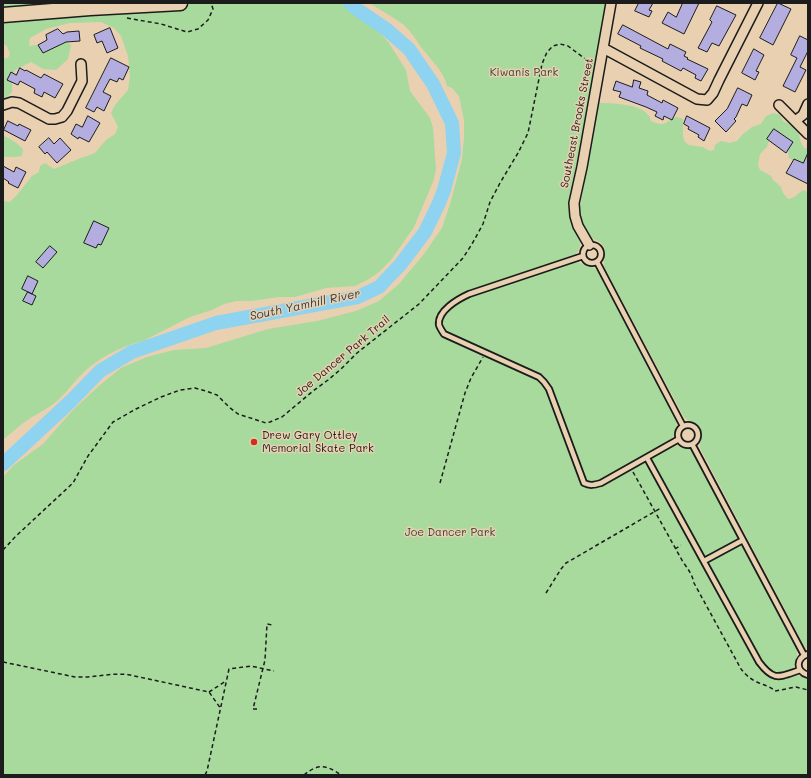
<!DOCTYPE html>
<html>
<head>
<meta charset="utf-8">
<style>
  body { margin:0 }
  #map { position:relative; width:811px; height:778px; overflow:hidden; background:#e9d0b1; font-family:Mali,sans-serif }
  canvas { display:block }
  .frame { position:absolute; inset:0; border:4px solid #1c1c1c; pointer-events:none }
</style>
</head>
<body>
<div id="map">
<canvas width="811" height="778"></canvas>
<div class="frame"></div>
</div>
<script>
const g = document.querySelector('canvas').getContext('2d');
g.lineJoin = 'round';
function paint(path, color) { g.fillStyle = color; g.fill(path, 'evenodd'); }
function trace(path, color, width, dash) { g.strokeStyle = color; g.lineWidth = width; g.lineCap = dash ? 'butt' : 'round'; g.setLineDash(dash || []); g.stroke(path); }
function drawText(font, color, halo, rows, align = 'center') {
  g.font = font + ' Mali,sans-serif'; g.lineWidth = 3; g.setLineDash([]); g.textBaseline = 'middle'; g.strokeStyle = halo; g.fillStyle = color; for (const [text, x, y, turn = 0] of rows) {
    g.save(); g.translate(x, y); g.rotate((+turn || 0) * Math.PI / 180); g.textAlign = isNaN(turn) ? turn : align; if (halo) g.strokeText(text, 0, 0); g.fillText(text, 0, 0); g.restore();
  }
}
paint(new Path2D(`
  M3,3H343L350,10L380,33L389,43L406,70L410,91L430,118L433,128L436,170L433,182L414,227L391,260L379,272L369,279L355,286L326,288L295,297H279L251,301H236L224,304L212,310L190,317L143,341C121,346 96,359 80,376C72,384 66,393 57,401C49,408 38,413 29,419C20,425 11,433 3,440V201L10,202L17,195L32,176L39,172L40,166L45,163L54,169L81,158L95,153L106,140L115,134L118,127L111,113L115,105L128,90L130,76L128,56L121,36L114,28L101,22L70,23L46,29L30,38L29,46L45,44L64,40L71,45L68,59L56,70L43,69L31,62L15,70L12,80V92L3,101V59L8,58L10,54L7,46L3,44Z
  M369,3H606L588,114L570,202C570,209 570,217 573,225C577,237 586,243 575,255L579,263C586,264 593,266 598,271L676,420C677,427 677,433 672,438L676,446C683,445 689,447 693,452L797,650V659L793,666L798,676H802L808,678V775H3V477L14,465L43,444L73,410L100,385L121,368L147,357L174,350L206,348L268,329L317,321L356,311L379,301L399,284L424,254L442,228L451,201L462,159L464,138V120L459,96L452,88L447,86C444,71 430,59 421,47C416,39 411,32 404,25C393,17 381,10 369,3Z
  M598,103C611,103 641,104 648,115C650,116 650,119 651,121C654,122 658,124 661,124C670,124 671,113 683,119V136L685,142L689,145L703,147L710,151L714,150L715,145L721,141L729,143L737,141L742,135L752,127L761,124L766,116L773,113L780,115C781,116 782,120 783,121C784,122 795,126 798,128C799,135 800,142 804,148H808V163C802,165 795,161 789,158L788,153L789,144L770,137L767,147L760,154L758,165L760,170L771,176L773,180L781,187L783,193L788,199C795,198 797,194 803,190L808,192V650L804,646L700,448C699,443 701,440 701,435C701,425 690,423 684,417L605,269C602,262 607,255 604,247C601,240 594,241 589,236C581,228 580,216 580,206Z
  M3,135L15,142L23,149L22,156L15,157H3Z`), '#a7da9c');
trace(new Path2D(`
  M3,464L71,401L100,371L132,352L216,323L358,297L379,287L400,265L425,232L439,203L444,190L454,153L452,123L433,84L409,49L386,29L358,10L350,3`), '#8ed3f0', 14);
const building = new Path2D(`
  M639,3H653L649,10L652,11L649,17L635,11Z
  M683,3H699L684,34L662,23L668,12L676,17Z
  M778,3L791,9L773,45L760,38Z
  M717,6L736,15L719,46L712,43L707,52L698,48L712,22L710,20Z
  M623,25L668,49L670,44L686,52L684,56L688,58L687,59L708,69L701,81L695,78L696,75L683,68L681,71L662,61L663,59L640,48L641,46L618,34Z
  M110,28L118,48L107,53L102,41L97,43L94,35Z
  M58,29L63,34L67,32L79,31L80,41L66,42L43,53L38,45L47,40L46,35Z
  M800,36L808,40V51L800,67L806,70L795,92L783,86L797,58L791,55Z
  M754,49L764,55L756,71L759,72L755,80L742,73Z
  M111,58L129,67L123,80L119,78L117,82L110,79L103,92L111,96L104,111L97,107L94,112L86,108Z
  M20,68L25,71L26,70L41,78L44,74L63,84L55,98L44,92L42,97L34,93L35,89L20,81L18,85L7,80L11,72L16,75Z
  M634,80L641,82L639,88L648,91L647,95L662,103L663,100L678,108L672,120L664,116L663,120L655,116L657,112L646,107L619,97L621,92L613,90L616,81L632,87Z
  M738,88L752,95L747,106L742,104L736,117L734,119L736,121L726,132L715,121L727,109Z
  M88,116L100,123L89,142L79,137L78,139L71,134L76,124L82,127Z
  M687,116L710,128L704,141L698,137L699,135L688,129L689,127L684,124Z
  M8,121L18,126L19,124L31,130L25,141L4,130Z
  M774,129L793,142L786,153L767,139Z
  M49,138L54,144L60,138L71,150L57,163L47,152L45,154L39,147Z
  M808,153V184L786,173L794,159L803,163Z
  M3,166L14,172L16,167L26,172L18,188L8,183L9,182L3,178Z
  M94,221L109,228L101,245L98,244L96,248L84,243Z
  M50,246L57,252L43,268L36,262Z
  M28,276L38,281L32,294L22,289Z
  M28,292L36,296L32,305L23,301Z`);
paint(building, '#b4aee0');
trace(building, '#1c1c1c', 1);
const service = new Path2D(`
  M583 254a9 9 0 1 1 18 0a9 9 0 1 1-18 0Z
  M583,256L469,294C458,299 437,311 439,325C440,328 442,331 444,334L539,377L544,382L549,389L584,483C590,486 594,485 601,483L679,439
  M597,262L683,426
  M678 435a10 10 0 1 1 20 0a10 10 0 1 1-20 0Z
  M692,444L804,655
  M647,458L759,662C774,682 779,677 800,670
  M704,561L743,540
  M808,654C796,658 795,671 808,675`);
const minor = new Path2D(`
  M603,48L697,99L707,100L713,93L719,80L758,3
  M3,105L12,102L19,103L49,119H55L62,117L67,111L82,81L81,64
  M779,105L808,134
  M795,121L803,115L808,104
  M589,245L578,226L575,216L574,203L582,167L611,3`);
const primary = new Path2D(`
  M3,15L90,8L180,3`);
trace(service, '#1c1c1c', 8);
trace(minor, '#1c1c1c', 12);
trace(primary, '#1c1c1c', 17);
trace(new Path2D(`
  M127,18L161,24L187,32L198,29L208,20L213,9L211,3
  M633,472L683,562C688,569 692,574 694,583L741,669C745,674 750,679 757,682C763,685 770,686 775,691L796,687L808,690
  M440,483L465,393L471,378L483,357
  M675,549L681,545
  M3,550L16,536L73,483L88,456L113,422L136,409L161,397L180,390L195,388L206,391L217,395L229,407L238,414L266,423L270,422L282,417L313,391L328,380L341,369L357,353L419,304L463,258L472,244L483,224L490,202L500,183L518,153L528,133L542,64L547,52L553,46L560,44L568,46L592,64
  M546,593L561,569L566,563L661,508
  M3,662L75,677C94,678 112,672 130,675L209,692L221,709
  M209,692L226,681
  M257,709H253L265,660L267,624L272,625
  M205,775L207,771L229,669L251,666L274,671
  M304,775C318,763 327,765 341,775`), '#1c1c1c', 1.5, [4, 3]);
trace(service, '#e9d0b1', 4.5);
trace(minor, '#e9d0b1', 9);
trace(primary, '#e9d0b1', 14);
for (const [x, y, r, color] of [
  [254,442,4,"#c8321e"]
]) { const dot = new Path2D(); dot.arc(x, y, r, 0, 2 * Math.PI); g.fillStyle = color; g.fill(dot); trace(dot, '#e9d0b1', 1.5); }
drawText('11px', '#384236', '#e9d0b1', [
  ["Kiwanis Park",524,73],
  ["Joe Dancer Park",450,533]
]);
drawText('11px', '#1c1c1c', '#e9d0b1', [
  ["Southeast Brooks Street",577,123,-79],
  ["Joe Dancer Park Trail",343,356,-40]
]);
drawText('11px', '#1c1c1c', '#e9d0b1', [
  ["Drew Gary Ottley",262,436],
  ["Memorial Skate Park",262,449]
], 'left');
drawText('italic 12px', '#334146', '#e9d0b1', [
  ["South Yamhill River",305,305,-12]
]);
</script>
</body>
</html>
